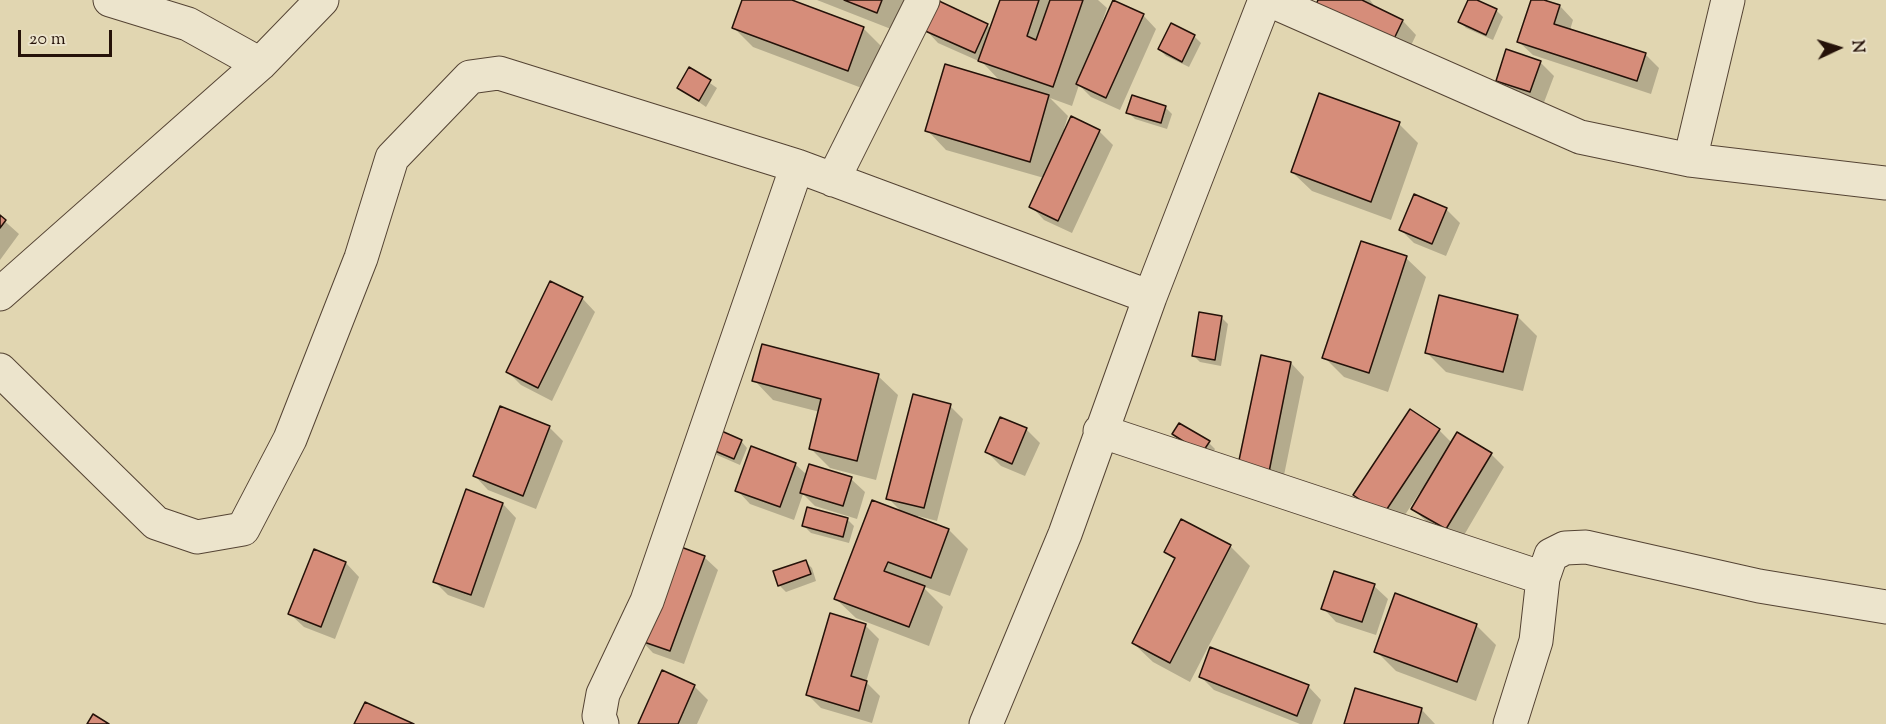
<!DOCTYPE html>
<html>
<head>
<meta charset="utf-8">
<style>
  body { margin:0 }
  #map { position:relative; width:1886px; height:724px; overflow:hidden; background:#e1d6b1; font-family:"Sorts Mill Goudy",serif }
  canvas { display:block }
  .north { position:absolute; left:1808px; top:18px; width:60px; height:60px; -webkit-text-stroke:4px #ece4cc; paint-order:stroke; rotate:86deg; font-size:16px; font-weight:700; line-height:24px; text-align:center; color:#251209 }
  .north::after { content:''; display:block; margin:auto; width:21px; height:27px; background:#251209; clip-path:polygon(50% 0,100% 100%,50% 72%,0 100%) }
  .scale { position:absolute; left:18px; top:30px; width:94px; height:27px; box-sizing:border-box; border:3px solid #251209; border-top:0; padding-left:8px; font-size:18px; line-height:21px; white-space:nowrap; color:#251209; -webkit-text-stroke:4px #ece4cc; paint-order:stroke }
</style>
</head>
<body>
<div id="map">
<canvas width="1886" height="724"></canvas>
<div class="north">N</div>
<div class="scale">20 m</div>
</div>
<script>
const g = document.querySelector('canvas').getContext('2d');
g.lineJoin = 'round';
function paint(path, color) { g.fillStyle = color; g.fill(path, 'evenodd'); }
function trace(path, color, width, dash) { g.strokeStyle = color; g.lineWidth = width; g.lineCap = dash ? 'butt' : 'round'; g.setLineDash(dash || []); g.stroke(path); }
paint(new Path2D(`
  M744,0H787L863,28L883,48L867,90L753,47L733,27Z
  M817,0H908L896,31Z
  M1001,0H1098L1107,8L1099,31L1143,15L1156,29L1120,110L1091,97L1079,85L1072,106L1050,98L1068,116L1064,129L1099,131L1113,145L1072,233L1044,220L1031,206L1044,178L946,150L927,130L1002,83L983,63L938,43L925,29L987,25L991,29Z
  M1320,0H1370L1376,8L1403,21L1416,35L1406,56Z
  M1470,0L1497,11L1503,17L1493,40L1466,28L1460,22Z
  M1532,0L1560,6L1573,20L1570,30L1646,55L1659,68L1651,94L1533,55L1519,42Z
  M1194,36L1201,43L1189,67L1166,56L1159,49Z
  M1540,62L1554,76L1543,105L1511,94L1498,81Z
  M690,69L717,88L706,107L679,88Z
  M1165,107L1172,114L1167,129L1135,119L1128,112Z
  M1399,124L1418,143L1391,220L1312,191L1292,172Z
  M1446,209L1460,223L1446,256L1414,243L1401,230Z
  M0,217L19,234L0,260Z
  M1406,258L1426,277L1388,392L1344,377L1324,357Z
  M582,298L595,312L552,401L521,385L508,372Z
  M1517,316L1537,336L1523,391L1446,372L1426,352Z
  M1221,317L1228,324L1221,366L1200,362L1194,356Z
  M1291,363L1304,377L1282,485L1254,478Z
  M878,376L898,395L876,480L830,468L810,448L820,412L773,400L754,380Z
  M950,406L963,419L937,521L918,516V518L949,530L968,549L950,596L922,586L943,607L929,646L856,618L836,599L902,512L888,498Z
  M549,427L563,441L536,509L488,490L475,476Z
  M1026,429L1040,443L1025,476L1001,466L987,452Z
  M1439,430L1452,443L1491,454L1504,467L1460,542L1427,522L1413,509L1422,494L1420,492L1397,527L1368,508L1355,495Z
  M1174,433L1209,443L1215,449L1210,458Z
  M741,441L747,448L740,465L717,455L710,448Z
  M795,464L807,475L851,479L865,492L857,519L815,506L803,494L794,520L750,504L737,490Z
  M503,504L516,518L484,608L448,595L435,582Z
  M847,519L854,526L849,543L811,533L804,526Z
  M1230,546L1250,566L1190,682L1153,662L1133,643L1176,561L1166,552Z
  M704,557L718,570L684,664L653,653L640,639Z
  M806,562L812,568L816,581L786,592L779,585Z
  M346,563L359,577L335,639L304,627L290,614Z
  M1374,586L1388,599L1376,635L1336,622L1323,608Z
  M865,625L879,639L866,682L880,696L872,723L821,708L807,694Z
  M1476,625L1496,645L1476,701L1396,671L1376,651Z
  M1201,677L1308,686L1321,700L1312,724H1300L1214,690Z
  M694,686L708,700L697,724H640Z
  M1422,710L1435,724H1346Z`), '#0003');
const building = new Path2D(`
  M742,0H792L864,27L848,71L732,28Z
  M844,0H882L877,13Z
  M937,0L988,24L975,53L923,30Z
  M1000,0H1039L1027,36L1036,40L1050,0H1083L1053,87L978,61Z
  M1113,0L1144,14L1106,98L1076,84Z
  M1318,0H1362L1403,20L1392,43L1315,7Z
  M1468,0H1477L1497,9L1486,35L1458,22Z
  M1531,0H1544L1560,5L1554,24L1646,53L1637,81L1517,42Z
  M1171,23L1195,35L1182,62L1158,49Z
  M1506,49L1541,61L1530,92L1496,81Z
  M945,64L1049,95L1030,162L925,131Z
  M689,67L711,80L699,101L677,88Z
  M1319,93L1400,122L1371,202L1291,172Z
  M1132,95L1166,106L1161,123L1126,113Z
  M1071,116L1100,130L1058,221L1029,207Z
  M1414,194L1447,208L1432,244L1399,230Z
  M0,215L6,220L0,228Z
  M1361,241L1407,256L1369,373L1322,358Z
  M550,281L583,297L538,388L506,372Z
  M1439,295L1518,315L1503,372L1425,353Z
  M1199,312L1222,316L1215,360L1192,356Z
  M762,344L879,374L857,461L809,449L821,399L752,381Z
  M1261,355L1291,362L1269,472L1238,465Z
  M913,394L951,404L924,508L886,499Z
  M500,406L550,426L523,496L473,476Z
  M1410,409L1440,429L1383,515L1353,495Z
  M1000,417L1027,428L1012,464L985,452Z
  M1179,423L1210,441L1202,453L1172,434Z
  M717,429L742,440L734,459L708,448Z
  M1457,432L1492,453L1446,529L1411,509Z
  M751,446L796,463L780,507L735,491Z
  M809,464L852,477L843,506L800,493Z
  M466,489L503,503L471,595L433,582Z
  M872,500L949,529L931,578L888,562L884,571L925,586L909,627L834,599Z
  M807,507L848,518L843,537L802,526Z
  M1181,519L1231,545L1170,663L1132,643L1175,558L1164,552Z
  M673,544L705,556L670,651L638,640Z
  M314,549L346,562L321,627L288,614Z
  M806,560L811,574L778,586L773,571Z
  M1334,571L1375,584L1362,622L1321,609Z
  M1395,593L1477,624L1457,682L1374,652Z
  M830,613L866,624L851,676L867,681L859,711L806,695Z
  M1210,647L1309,685L1297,716L1199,677Z
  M662,670L695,685L678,724H638Z
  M1355,688L1422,708L1418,724H1344Z
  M365,702L414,724H354Z
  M93,714L109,724H87Z`);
paint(building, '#d68d7a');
trace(building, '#251209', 1.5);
const street = new Path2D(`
  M110,0L188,24L260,64
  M1269,0L1580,137L1690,160L1886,183
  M1690,160L1728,0
  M833,180L923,0
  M0,294L260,64L322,0
  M0,370L156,523L197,537L243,529L290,439L361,258L392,158L470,77L499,73L797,166L1150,297
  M1100,431L1543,578L1536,641L1510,724
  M1543,578L1551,555L1565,548L1586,547L1759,586L1886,607
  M602,724L599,716L603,694L647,601L797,166
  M986,724L1065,534L1150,297L1265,0`);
trace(street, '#544333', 35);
trace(street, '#ece4cc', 33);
</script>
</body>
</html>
